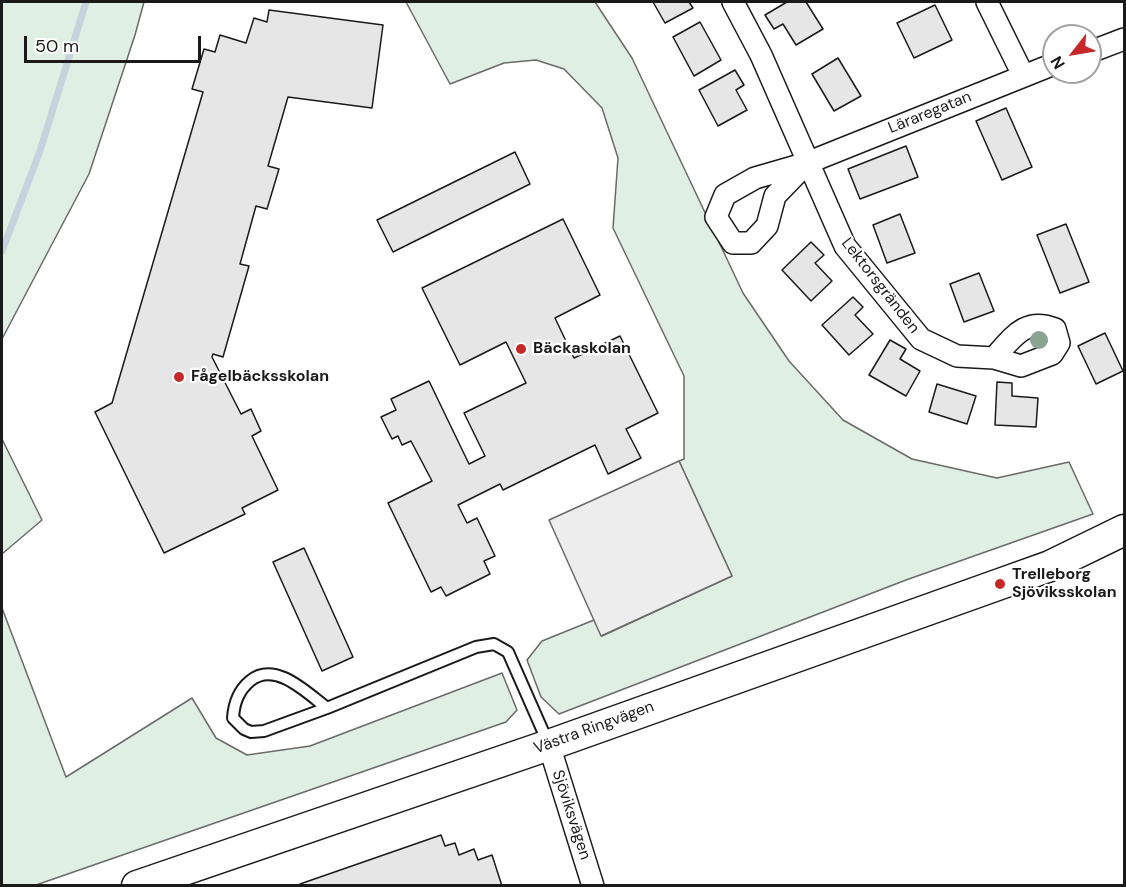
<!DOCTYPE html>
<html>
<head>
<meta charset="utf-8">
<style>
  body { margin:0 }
  #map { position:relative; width:1126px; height:887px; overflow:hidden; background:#fff; font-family:"DM Sans",sans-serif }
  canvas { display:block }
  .frame { position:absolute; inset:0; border:3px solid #1a1a1a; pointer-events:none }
  .north { position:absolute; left:1042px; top:24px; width:60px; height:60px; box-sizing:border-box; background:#fff; border:2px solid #a3a3a3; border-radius:50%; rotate:239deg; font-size:16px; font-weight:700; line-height:24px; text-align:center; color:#1a1a1a }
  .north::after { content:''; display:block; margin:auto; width:21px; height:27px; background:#c62828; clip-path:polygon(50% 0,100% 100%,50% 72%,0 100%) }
  .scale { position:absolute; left:24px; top:36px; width:177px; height:27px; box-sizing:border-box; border:3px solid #1a1a1a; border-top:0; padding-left:8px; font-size:18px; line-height:21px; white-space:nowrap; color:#1a1a1a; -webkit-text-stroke:4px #fff; paint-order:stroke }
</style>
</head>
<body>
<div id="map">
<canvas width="1126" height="887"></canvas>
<div class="frame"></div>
<div class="north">N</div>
<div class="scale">50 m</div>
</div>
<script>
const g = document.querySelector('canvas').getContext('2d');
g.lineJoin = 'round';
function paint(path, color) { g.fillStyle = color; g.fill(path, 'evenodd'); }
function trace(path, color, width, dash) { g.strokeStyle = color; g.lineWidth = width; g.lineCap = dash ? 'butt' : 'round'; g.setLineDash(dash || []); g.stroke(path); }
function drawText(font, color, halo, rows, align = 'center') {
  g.font = font + ' "DM Sans",sans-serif'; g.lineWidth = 4.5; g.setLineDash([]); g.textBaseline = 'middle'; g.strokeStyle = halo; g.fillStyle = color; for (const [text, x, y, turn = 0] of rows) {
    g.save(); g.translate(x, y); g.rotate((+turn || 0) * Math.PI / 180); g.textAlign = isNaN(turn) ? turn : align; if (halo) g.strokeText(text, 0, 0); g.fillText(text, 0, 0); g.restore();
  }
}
const green = new Path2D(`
  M2,2H144L135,35L89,174L2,339Z
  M406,2H595L632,58L743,293L789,361L843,420L912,459L997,478L1069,462L1093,514L906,580L559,714L541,697L527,660L542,641L594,620L602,636L732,576L679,461L684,459V376L613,228L618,158L602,108L564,69L536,60L504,63L450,84Z
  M2,439L42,520L2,554Z
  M2,608L66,777L192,698L216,738L247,755L310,746L502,673L517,710L506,722L36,885H2Z`);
paint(green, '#e0efe3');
trace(green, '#6a6a6a', 1.5);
const parking = new Path2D(`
  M679,461L732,576L601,636L549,520Z`);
paint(parking, '#ededed');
trace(parking, '#6a6a6a', 1.5);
trace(new Path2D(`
  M2,251L40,151L86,2`), '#c6d2dc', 7);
const building = new Path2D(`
  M653,2H689L693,8L665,23Z
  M787,2H806L823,29L796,45L783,24L774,29L765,15Z
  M935,5L952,40L914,58L897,23Z
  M269,10L383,25L372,108L288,97L268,166L279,169L267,209L256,206L240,264L249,266L223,357L213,354L212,357L241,414L251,409L261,431L252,436L278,490L242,508L245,514L164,553L95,412L112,403L203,92L192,89L204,49L215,52L220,35L246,43L254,18L267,22Z
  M700,22L721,60L694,76L673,37Z
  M838,58L861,96L834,111L812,74Z
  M735,70L744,85L736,90L747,110L718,126L699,90Z
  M1006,108L1032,167L1002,180L976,121Z
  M906,146L918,177L860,199L848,169Z
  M515,152L530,184L393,252L377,220Z
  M900,214L915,253L887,263L873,225Z
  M563,219L600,295L555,318L574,358L620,336L658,413L626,429L641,458L608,474L595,445L503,490L500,484L458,505L467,523L477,518L495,556L484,561L490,574L446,596L441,587L431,592L388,503L432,481L411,441L402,445L398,436L392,439L381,417L396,410L391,399L429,381L469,464L485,456L464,413L526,383L506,342L460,365L422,288Z
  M1066,224L1089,282L1060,293L1037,235Z
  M811,242L824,255L815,263L832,281L811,301L782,270Z
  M979,273L994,311L964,322L950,284Z
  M853,297L863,307L855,315L873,334L849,355L822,325Z
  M1105,333L1123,371L1096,384L1078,346Z
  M890,340L906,349L900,359L920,371L906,396L869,375Z
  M997,382L1012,383V396L1038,398L1036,427L995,425Z
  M937,384L976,396L967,424L929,412Z
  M304,548L353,657L322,671L273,562Z
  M441,835L445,846L455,843L459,855L474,849L478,860L492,855L502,886H301L300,884Z`);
paint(building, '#e6e6e6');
trace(building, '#1a1a1a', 1.5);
const lane = new Path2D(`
  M327,708C307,693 275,660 250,681C238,691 234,703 233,718L244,729L251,732L264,731L327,708L476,647L494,644L508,652L549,745`);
const street = new Path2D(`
  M733,2L761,55L845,246L921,339L957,356L994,358L1021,366L1052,354L1059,343L1055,329C1025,317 1013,337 994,358
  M987,2L1023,75
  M1090,52L1124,39
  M807,163L775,196L767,226L751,243H733L716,217L725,195L755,178L807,163L1054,64
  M549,745L593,886`);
const secondary = new Path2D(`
  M137,886L549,745L1000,584L1050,566L1124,530`);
trace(lane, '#1a1a1a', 14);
trace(street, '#1a1a1a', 24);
trace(secondary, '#1a1a1a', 33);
trace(lane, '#fff', 10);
trace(street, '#fff', 21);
trace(secondary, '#fff', 30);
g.fillStyle = '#8aa48f';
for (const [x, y] of [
  [1039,340]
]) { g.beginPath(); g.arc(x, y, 9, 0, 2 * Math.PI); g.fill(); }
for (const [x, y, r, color] of [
  [521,349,6,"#c62828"],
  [179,377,6,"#c62828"],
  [1000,584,6,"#c62828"]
]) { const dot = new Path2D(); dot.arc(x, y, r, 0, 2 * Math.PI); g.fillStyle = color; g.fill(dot); trace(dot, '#fff', 2); }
drawText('16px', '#1a1a1a', '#fff', [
  ["Läraregatan",930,113,-22],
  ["Lektorsgränden",880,286,52],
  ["Västra Ringvägen",594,728,-20],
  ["Sjöviksvägen",571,815,72]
]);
drawText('bold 16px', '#1a1a1a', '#fff', [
  ["Bäckaskolan",533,349],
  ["Fågelbäcksskolan",191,377],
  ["Trelleborg",1012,575],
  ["Sjöviksskolan",1012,593]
], 'left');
</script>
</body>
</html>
